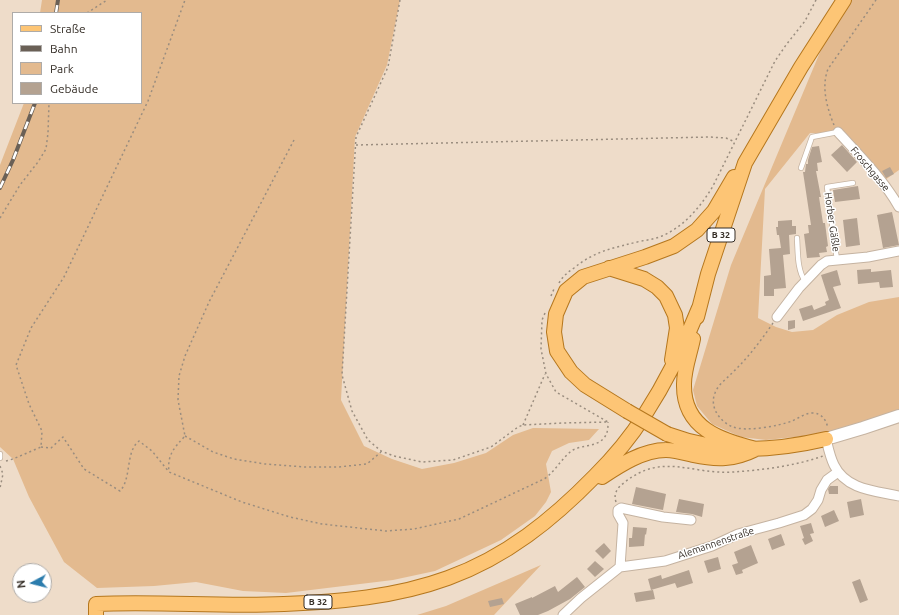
<!DOCTYPE html>
<html>
<head>
<meta charset="utf-8">
<style>
  body { margin:0 }
  #map { position:relative; width:899px; height:615px; overflow:hidden; background:#eedcc9; font-family:Ubuntu,sans-serif }
  canvas { display:block }
  .legend { position:absolute; left:12px; top:12px; width:130px; height:92px; box-sizing:border-box; background:#fff; border:1px solid #aeaba8; margin:0; padding:5px 7px; list-style:none; font-size:12px; color:#342d26 }
  .legend li { display:flex; align-items:center; gap:8px; height:20px }
  .legend b { width:20px; border:1px solid #aeaba8 }
  .north { position:absolute; left:12px; top:563px; width:40px; height:40px; box-sizing:border-box; background:#fff; border:1px solid #aeaba8; border-radius:50%; rotate:263deg; font-size:11px; font-weight:700; line-height:16px; text-align:center; color:#342d26 }
  .north::after { content:''; display:block; margin:auto; width:14px; height:18px; background:#2b7cad; clip-path:polygon(50% 0,100% 100%,50% 72%,0 100%) }
</style>
</head>
<body>
<div id="map">
<canvas width="899" height="615"></canvas>
<ul class="legend">
<li><b style="height:5px;background:#fdc575"></b>Straße</li>
<li><b style="height:5px;background:#6a6056"></b>Bahn</li>
<li><b style="height:11px;background:#e3ba8f"></b>Park</li>
<li><b style="height:11px;background:#b4a291"></b>Gebäude</li>
</ul>
<div class="north">N</div>
</div>
<script>
const g = document.querySelector('canvas').getContext('2d');
g.lineJoin = 'round';
function paint(path, color) { g.fillStyle = color; g.fill(path, 'evenodd'); }
function trace(path, color, width, dash) { g.strokeStyle = color; g.lineWidth = width; g.lineCap = dash ? 'butt' : 'round'; g.setLineDash(dash || []); g.stroke(path); }
function drawText(font, color, halo, rows, align = 'center') {
  g.font = font + ' Ubuntu,sans-serif'; g.lineWidth = 3; g.setLineDash([]); g.textBaseline = 'middle'; g.strokeStyle = halo; g.fillStyle = color; for (const [text, x, y, turn = 0] of rows) {
    g.save(); g.translate(x, y); g.rotate((+turn || 0) * Math.PI / 180); g.textAlign = isNaN(turn) ? turn : align; if (halo) g.strokeText(text, 0, 0); g.fillText(text, 0, 0); g.restore();
  }
}
paint(new Path2D(`
  M42,0H400L387,65L355,137L341,400L364,446L392,459L422,469L454,463L486,453L513,435L533,428L599,429L589,440L569,443L552,451L546,464L551,492L546,502L535,516L501,540L435,571L393,580L286,593L243,591L196,582L154,586L97,588L64,562L29,497L13,459L0,447V165L24,103H141V13H40Z
  M847,0H899V170L878,185L838,133H810L765,189L758,318L776,327L792,332L813,330L837,315L869,302L899,297V410L823,434L766,440L741,437L712,424L697,406L693,390L731,265L828,33Z
  M541,565L494,615H417L446,606Z`), '#e3ba8f');
paint(new Path2D(`
  M842,145L857,162L847,172L831,155Z
  M819,146L822,162L817,163L818,171H816L821,197H819L823,223H825L828,246L826,247L827,252L819,253L820,257L807,258L804,234L809,233L808,225H811L803,172H805L806,164H808V160L812,147Z
  M890,167L894,174L886,178L882,171Z
  M858,186L860,199L835,202L833,190Z
  M892,212L899,245L883,248L877,215Z
  M857,218L860,245L846,247L843,220Z
  M792,220V226H796V234L789,235L790,254L783,255L786,288L774,289V296H764V276L771,275L769,249L781,248L779,235H777L776,227H778V221Z
  M871,269V272L891,270L893,287L880,288L879,282L858,284L857,270Z
  M837,270L841,285L833,287L841,308L803,321L799,309L812,305L814,310L826,305L825,302L829,300L821,275Z
  M795,320V328L788,330V321Z
  M830,486H838V494H829L828,489Z
  M636,487L666,494L663,510L632,504Z
  M679,499L704,504L702,517L692,514L676,512Z
  M861,499L864,515L850,518L847,502Z
  M834,510L839,521L825,527L821,516Z
  M811,523L814,533L810,534L813,541L805,545L802,539L804,538L800,526Z
  M633,527L647,528L646,535L645,534L644,546L629,547V538H632Z
  M781,534L785,545L772,550L768,539Z
  M604,543L611,551L603,559L595,551Z
  M751,545L758,563L742,570L743,573L736,575L732,565L738,563L734,552Z
  M718,557L721,569L708,573L704,561Z
  M595,561L604,569L595,577L587,569Z
  M689,570L693,583L677,588L675,583L651,590L648,579L661,575L662,579Z
  M577,577L585,587L570,599L548,611L538,615H520L515,604L532,597V598L555,586L558,592Z
  M860,579L868,600L860,603L852,582Z
  M653,590L655,599L636,602L634,593Z
  M502,598L504,604L490,607L488,601Z`), '#b4a291');
const service = new Path2D(`
  M801,168L812,137L838,132
  M797,238C798,252 797,270 805,281
  M837,260L827,187L853,183
  M0,454V458`);
const minor = new Path2D(`
  M838,132C860,156 883,179 899,207
  M777,317L799,288L821,265L827,261L868,257L899,251
  M826,439C828,447 830,457 834,465C846,490 876,491 899,496
  M620,567L623,523L618,514V510L621,508L663,517L691,520
  M563,615L581,598L620,567L665,561L712,546L738,534L779,523L804,515L812,509L818,500L821,490L827,480L838,472`);
const secondary = new Path2D(`
  M826,439L863,428L899,416`);
const primary = new Path2D(`
  M609,268L644,279L657,287L666,296L675,315L677,328L672,360
  M697,317L708,274L745,163L801,67L844,0
  M693,339C690,354 684,369 684,384C683,429 721,440 756,449
  M627,411L585,385L571,372L557,351L554,332L556,314L566,291L583,277L645,257L674,246L697,230L714,211L734,177
  M667,434C721,454 770,452 826,439
  M602,477C620,465 643,450 666,450C675,450 685,453 693,455C717,460 734,460 756,449
  M96,615V604C159,601 222,607 284,604C339,602 396,597 448,578C506,557 552,520 595,476C613,458 630,438 644,416C666,382 684,346 699,308`);
trace(service, '#c5b3a1', 6);
trace(minor, '#c5b3a1', 11);
trace(secondary, '#c5b3a1', 14);
trace(primary, '#b5771e', 16);
trace(new Path2D(`
  M400,0L388,67L356,137L342,375L352,411L368,440L381,451L394,456L422,462L453,460L491,447L518,427L523,425L562,423L608,422
  M87,13L107,0
  M834,125C827,108 821,87 828,69L876,0
  M294,140L209,302L185,356L179,376L178,400L185,436C174,448 167,455 169,472L242,502L290,517L322,524L386,531L414,529L459,519L544,479C556,471 562,457 573,450C582,445 595,447 603,439C608,434 608,428 608,422
  M356,145L709,137L726,138L735,142
  M0,218L20,185L38,162L46,149L48,133L49,103
  M559,283C563,276 568,272 574,268C596,250 614,248 641,241C648,240 655,239 662,236C685,226 701,206 713,186L775,61L786,45L805,21L816,0
  M551,296L554,289
  M545,313L542,320L541,349L546,374L556,392L608,422
  M773,323C760,342 747,359 730,375C725,380 718,385 715,393C709,407 720,422 733,427C746,432 779,426 792,421C799,418 805,413 812,413C822,413 826,420 828,428
  M523,425L545,374
  M185,436L213,452L234,459L265,464L305,467H338L367,464L381,452
  M41,447L51,448L63,437L84,469L120,491C132,478 125,452 139,441L152,451L169,472
  M6,461L13,459L41,447L42,431L29,404L16,365L31,328L64,277L148,101L185,0
  M0,466L3,474L0,488
  M616,502C613,493 618,487 625,482C663,452 692,475 733,472C762,470 795,466 823,456`), '#9a8d7f', 1.5, [2, 3]);
trace(service, '#fff', 4.5);
trace(minor, '#fff', 9);
trace(secondary, '#fff', 12);
trace(primary, '#fdc575', 14);
const rail = new Path2D(`
  M56,13L58,0
  M0,188L13,160L35,103`);
trace(rail, '#6a6056', 4);
trace(rail, '#fff', 2.5, [8]);
const primaryBridge = new Path2D(`
  M627,411L667,434`);
trace(primaryBridge, '#b5771e', 16, []);
trace(primaryBridge, '#fdc575', 14);
for (const [x, y, w] of [
  [721,235,28],
  [318,602,28]
]) { const box = new Path2D(); box.roundRect(x - w / 2, y - 7, w, 14, 3); g.fillStyle = '#fff'; g.fill(box); trace(box, '#342d26', 1); }
drawText('bold 9px', '#342d26', null, [
  ["B 32",721,235],
  ["B 32",318,602]
]);
drawText('10px', '#342d26', '#fff', [
  ["Froschgasse",870,169,50],
  ["Horber Gäßle",832,222,82],
  ["Alemannenstraße",716,543,-19]
]);
</script>
</body>
</html>
